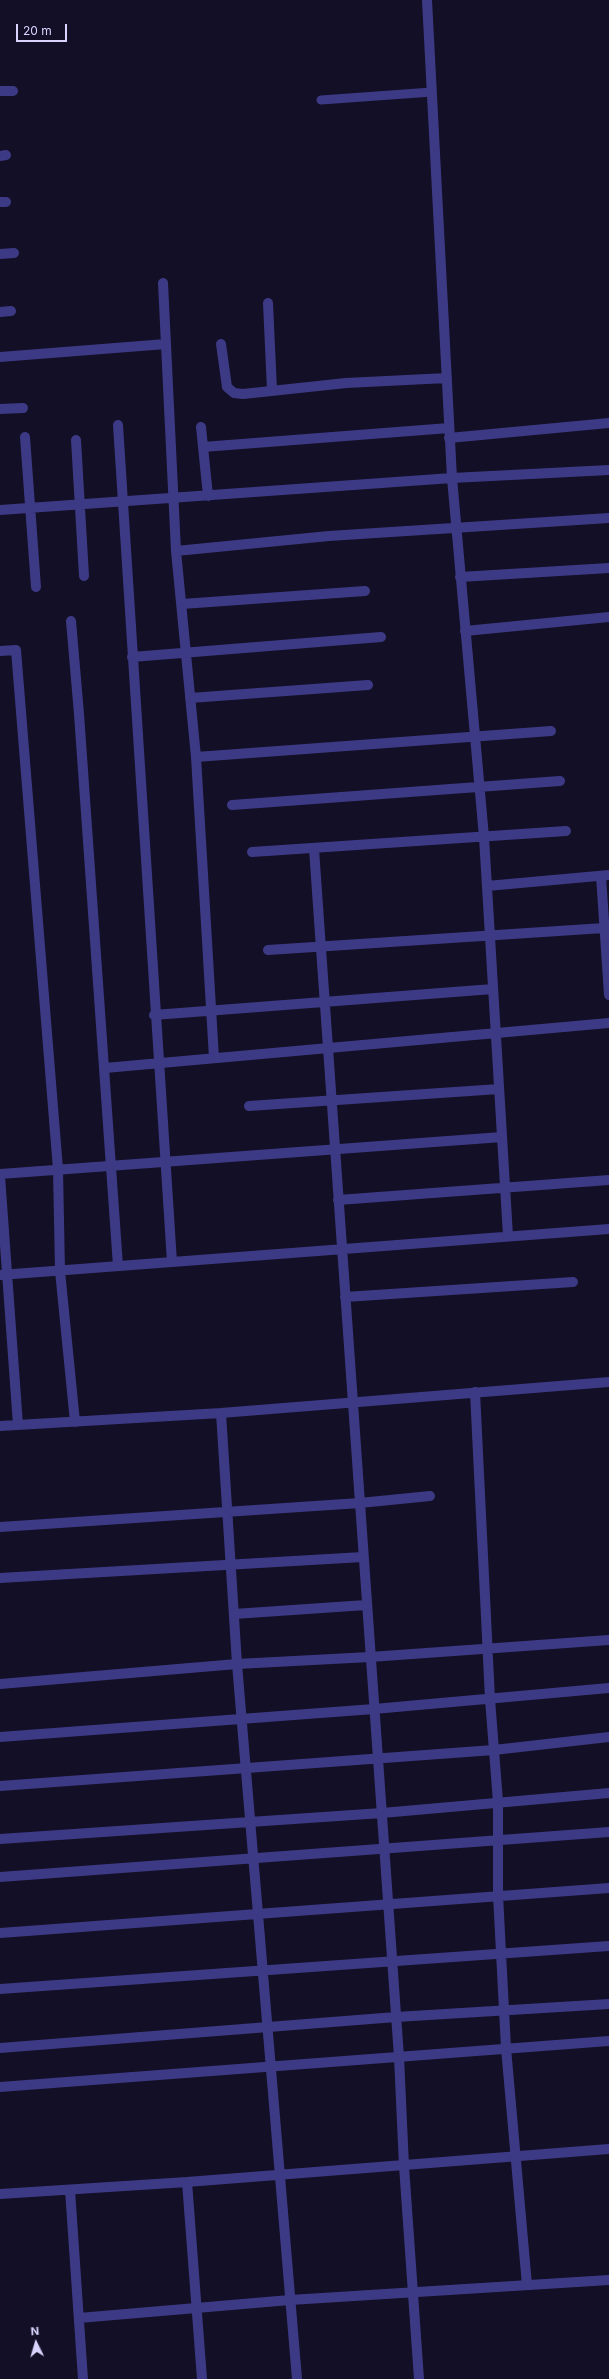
<!DOCTYPE html>
<html>
<head>
<meta charset="utf-8">
<style>
  body { margin:0 }
  #map { position:relative; width:609px; height:2379px; overflow:hidden; background:#130f26; font-family:Inter,sans-serif }
  canvas { display:block }
  .north { position:absolute; left:16px; top:2323px; width:40px; height:40px; -webkit-text-stroke:3px #130f26; paint-order:stroke; rotate:355deg; font-size:11px; font-weight:700; line-height:16px; text-align:center; color:#d9d4ff }
  .north::after { content:''; display:block; margin:auto; width:14px; height:18px; background:#d9d4ff; clip-path:polygon(50% 0,100% 100%,50% 72%,0 100%) }
  .scale { position:absolute; left:16px; top:24px; width:51px; height:18px; box-sizing:border-box; border:2px solid #d9d4ff; border-top:0; padding-left:5px; font-size:12px; line-height:14px; white-space:nowrap; color:#d9d4ff; -webkit-text-stroke:3px #130f26; paint-order:stroke }
</style>
</head>
<body>
<div id="map">
<canvas width="609" height="2379"></canvas>
<div class="north">N</div>
<div class="scale">20 m</div>
</div>
<script>
const g = document.querySelector('canvas').getContext('2d');
g.lineJoin = 'round';
function trace(path, color, width, dash) { g.strokeStyle = color; g.lineWidth = width; g.lineCap = dash ? 'butt' : 'round'; g.setLineDash(dash || []); g.stroke(path); }
trace(new Path2D(`
  M321,100L432,92`), '#3d3a85', 9);
trace(new Path2D(`
  M427,0L452,478L484,837L508,1236
  M0,91H13
  M0,156L6,155
  M0,202H6
  M0,254L14,253
  M163,283L176,551L196,757L214,1058
  M268,303L272,390
  M0,312L11,311
  M221,344L227,387L234,393L243,394L346,383L447,378
  M0,357L166,344
  M0,409L23,408
  M118,425L172,1262
  M201,427L208,496
  M25,437L36,587
  M449,438L609,423
  M76,440L84,576
  M203,447L449,428
  M0,510L452,478L609,470
  M176,551L329,536L609,518
  M460,577L609,568
  M182,604L365,591
  M71,621L79,714L118,1266
  M465,631L609,617
  M0,651L16,650L58,1169L60,1271L75,1422
  M132,657L381,637
  M190,698L368,685
  M196,757L551,731
  M232,805L560,781
  M314,849L399,2057L404,2166L419,2379
  M252,852L566,831
  M601,876L609,995
  M487,886L609,875
  M268,950L604,928
  M154,1015L493,989
  M105,1068L609,1023
  M249,1106L499,1089
  M0,1174L502,1137
  M0,1176L18,1425
  M338,1200L609,1180
  M0,1275L609,1229
  M345,1297L573,1282
  M475,1392L490,1699L498,1802V1895L506,2048L527,2285
  M221,1413L237,1664L297,2379
  M0,1426L221,1413L609,1382
  M0,1527L360,1503L430,1496
  M0,1578L363,1557
  M234,1614L366,1605
  M0,1684L237,1664L370,1657L609,1640
  M0,1737L374,1709L609,1688
  M0,1786L494,1750L609,1737
  M0,1839L382,1813L609,1793
  M0,1877L609,1832
  M0,1933L609,1888
  M0,1989L609,1946
  M0,2048L396,2017L609,2004
  M0,2087L609,2041
  M187,2182L202,2379
  M70,2190L83,2379
  M0,2194L187,2182L609,2149
  M79,2318L290,2300L609,2280`), '#3d3a85', 10);
</script>
</body>
</html>
